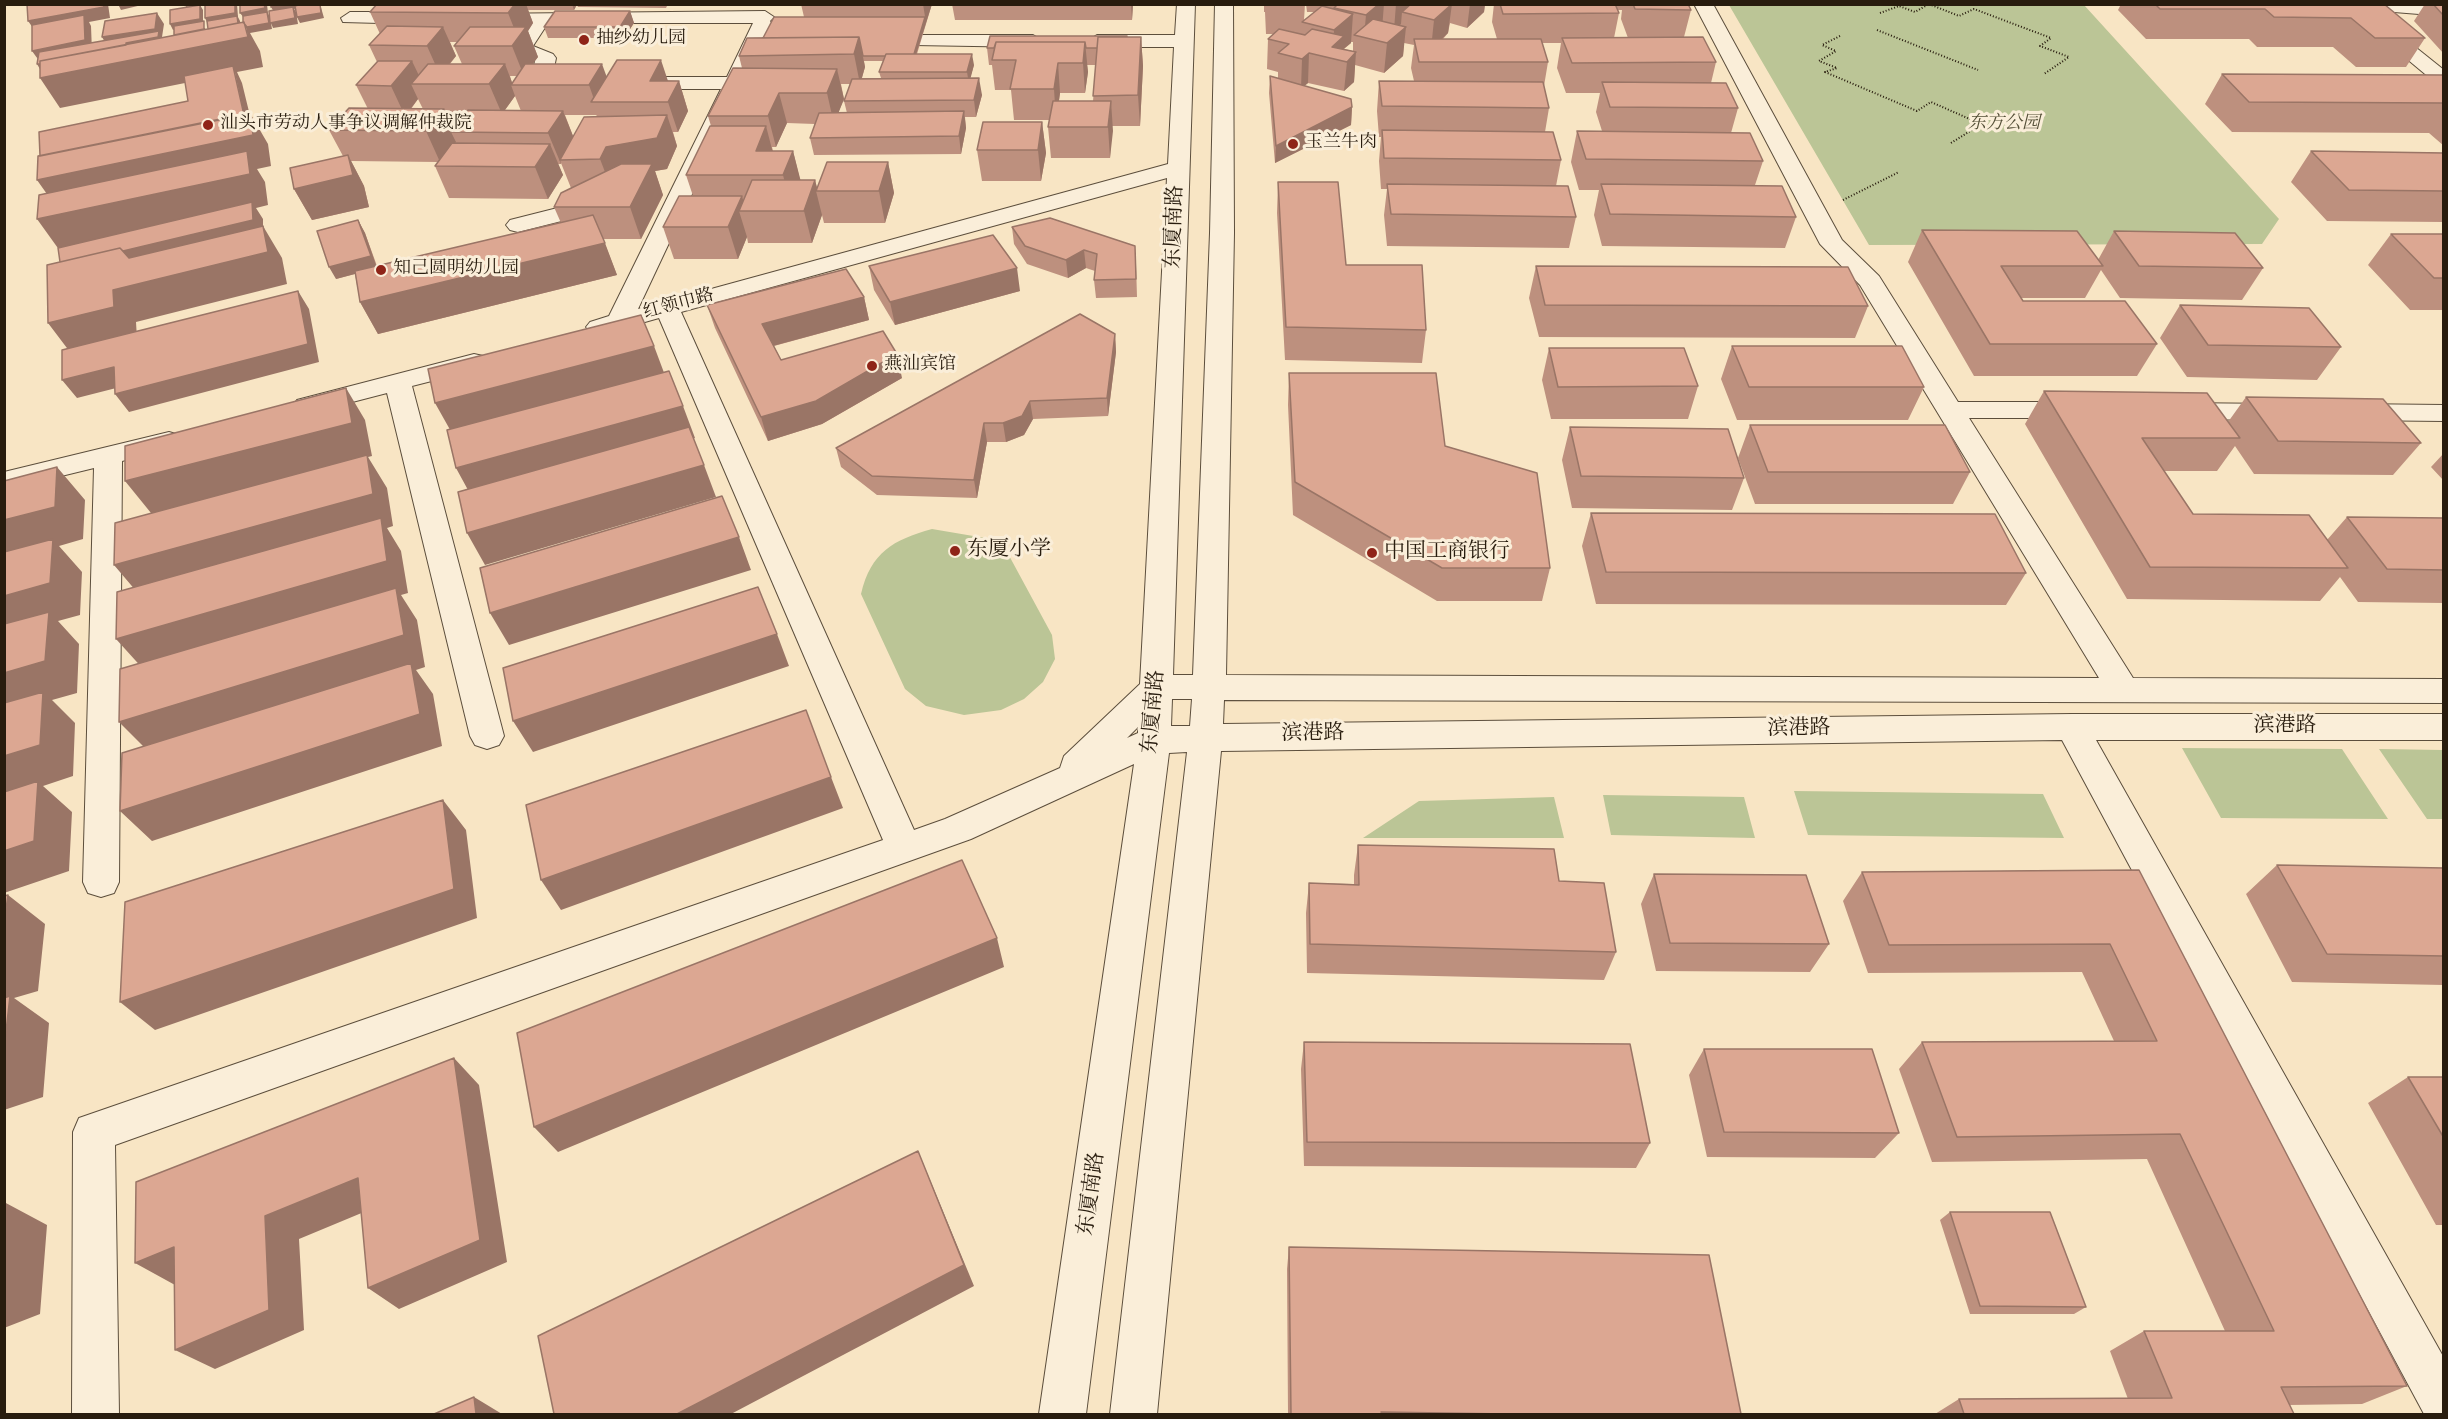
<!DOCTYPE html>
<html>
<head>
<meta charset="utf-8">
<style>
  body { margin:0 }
  #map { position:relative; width:2448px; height:1419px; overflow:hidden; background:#f8e5c4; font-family:Vollkorn,serif }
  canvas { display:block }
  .frame { position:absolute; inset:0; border:6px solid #281c0e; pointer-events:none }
</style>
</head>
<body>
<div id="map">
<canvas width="2448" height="1419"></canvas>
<div class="frame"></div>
</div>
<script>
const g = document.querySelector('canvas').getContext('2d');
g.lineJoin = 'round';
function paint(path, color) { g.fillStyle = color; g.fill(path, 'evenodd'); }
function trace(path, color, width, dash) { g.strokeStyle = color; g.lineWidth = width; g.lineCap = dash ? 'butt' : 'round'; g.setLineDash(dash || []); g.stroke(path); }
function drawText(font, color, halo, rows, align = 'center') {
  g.font = font + ' Vollkorn,"Noto Serif SC",serif'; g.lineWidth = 6; g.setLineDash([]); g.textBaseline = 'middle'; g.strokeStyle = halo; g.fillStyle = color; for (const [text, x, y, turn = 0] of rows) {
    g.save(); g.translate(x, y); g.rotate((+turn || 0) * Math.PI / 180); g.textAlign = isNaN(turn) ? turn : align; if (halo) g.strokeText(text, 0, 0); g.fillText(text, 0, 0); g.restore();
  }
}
paint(new Path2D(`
  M1729,5H2084L2279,219L2262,244L1869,245Z
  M932,529L985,538L1006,550L1052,635L1055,659L1043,682L1024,699L1001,710L964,715L926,706L905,689L861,594C871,552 893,540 932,529Z
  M2182,748L2342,749L2388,819L2221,818Z
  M2379,749L2443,750V819H2427Z
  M1794,791L2043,794L2064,838L1808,835Z
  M1603,795L1744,797L1755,838L1611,835Z
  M1554,797L1564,838H1363L1419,801Z`), '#bbc596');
const minor = new Path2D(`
  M1177,4H1195L1173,675H1193L1210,233L1215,4H1233L1234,233L1226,675L2099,678L1860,285L1820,244L1694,4H1713L1842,240L1879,276L1958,402H2077L2087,404L2090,410L2087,416L2077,418H1969L2133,678L2444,679V703L1224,700L1223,724L2072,714H2444V740H2096L2444,1358V1414H2424L2062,740L1221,751L1157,1414H1110L1187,752L1169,753L1086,1414H1039L1134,764L971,839L115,1145L119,1414H72L73,1132L79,1118L883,840L659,318L599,335L590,332L586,327L590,322L609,316L721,89H635L628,87L625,83L628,79L635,77H727L753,23H548L533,46L553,54L556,58L552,78L572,80L575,84L572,88C560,91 545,91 533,88L530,84L535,61L515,52L512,48L530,24H487L480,22L478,18L480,14L765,11L774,17L770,21L772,24L638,309L1168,164L1174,47H1097L1087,41L1097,35H1175ZM1167,178L1140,684L1064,756L1060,768L945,819L914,830L681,312ZM1172,699H1192L1190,726H1171ZM1138,727V733L1127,738Z
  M2341,4H2444V16L2369,10L2444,70V86L2437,84Z
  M350,12H417L426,18L417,24L343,22L341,18Z
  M921,35H1033L1043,41L1033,47L914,45L911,41L914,37Z
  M601,197L609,199L612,204L609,209L518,232L510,230L506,225L510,220Z
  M474,354L483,356L487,362L483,368L412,386L504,736L499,745L487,749L475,745L470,736L387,393L306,414L297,412L293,406L297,400Z
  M2176,403L2281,404L2291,406L2294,412L2291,418L2281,420L2176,419L2166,417L2163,411L2166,405Z
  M2350,404L2444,405V421L2350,420L2340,418L2337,412L2340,406Z
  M169,432L179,435L183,441L179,447L122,461L119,882L114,893L101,897L88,893L83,882L94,468L4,490V472Z`);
trace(minor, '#5c4e3c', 2);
trace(new Path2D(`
  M1929,4L1959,16L1974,9L2051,38L2040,46L2069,57L2044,74
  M1880,13L1899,6L1915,12L1929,4
  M1877,30L1978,70
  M1840,36L1822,45L1836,51L1819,61L1837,68L1825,72L1917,111L1931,102L1981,124
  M1951,143L1999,113
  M1843,200L1899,172`), '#281c0e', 2, [1, 2]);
paint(minor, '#faeed9');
paint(new Path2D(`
  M377,4H668L666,8L578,7L577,5L574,10H528L533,23L528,31L538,57L532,64L607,77L679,81L688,111L678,132H673L677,146L667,169L655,171L663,195L641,239H603L617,275L378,334L360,302L355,274L336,279L358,220L365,233L377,266L561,223L554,207L571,188L561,163V164H558L563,175L548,199L449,198L435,166L438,162L351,161L364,186L369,207L312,220L294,189L343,156L329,130L368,109L356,85L377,62L369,45L380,34L370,12ZM450,42H458L454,46L462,64H450L456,56ZM510,76H517L512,83ZM515,96L521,111L505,110ZM418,99L423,109H411ZM446,114H464L453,129ZM565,115H596L597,116L573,136Z
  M673,4H761V5Z
  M801,4H932L917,54L974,65L970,78L982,95L976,117H965L966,128L961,154L814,155L810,138L815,124L787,123L776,147H772L773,151H793L800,180H815L817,189L888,162L894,193L885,223H824L822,215L812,243H748L747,237L738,259H674L663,227L693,196L686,175L711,126L708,116L742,68L739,56L763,38L804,17ZM864,61H883L879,72L881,78H862L865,67ZM841,84H850L844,101L847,113H838L844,99Z
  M952,4H1133L1132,20H955Z
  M1264,4H1305L1304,20L1314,12H1307L1306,4H1485L1484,12L1467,28L1450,23L1448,33L1443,39H1497L1492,22L1494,4H1688L1691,10L1684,37L1716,62L1711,83L1738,108L1731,133L1763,161L1755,185L1796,217L1785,248L1602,246L1594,215L1599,190H1579L1571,162L1577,131H1602L1596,112L1600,93H1566L1557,68L1561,43H1542L1548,62L1544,86L1549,108L1545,132L1561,160L1556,186L1576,217L1569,248L1387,246L1384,215L1387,189H1381L1379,161L1381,137H1379L1377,111L1379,81H1414L1411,68L1414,45L1404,43L1403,56L1384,73L1355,65L1354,82L1344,91L1308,83L1304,86L1352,107L1351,125L1275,163L1269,93L1270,76L1278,78V72L1267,69L1268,39L1274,34H1266L1265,12H1264ZM1618,10H1622L1621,19L1628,38H1614L1619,13ZM1351,42H1353V51L1344,49L1351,43Z
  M2121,4H2384L2425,38L2406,67H2356L2333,47H2257L2249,39H2146L2118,10Z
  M2425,4H2444V54L2414,21Z
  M630,11L634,23L624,38H548L544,27Z
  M1141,37L1143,66L1140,126H1112L1110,158H1051L1048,127L1050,120H1014L1011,90H995L992,65H989L987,48ZM1087,65H1096L1093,101H1059L1060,93H1085L1088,72Z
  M2222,74L2444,75V146L2429,133L2232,132L2205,104Z
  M1042,122L1046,153L1041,181H982L977,150Z
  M2311,151L2444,153V222L2327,221L2291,182Z
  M1278,182L1346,265L1426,330L1422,363L1285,360L1277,213Z
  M1012,227L1136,264L1137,297L1096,298L1094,280L1095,271L1086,268L1068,278L1027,264L1014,244Z
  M1922,230L2098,260L2114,231L2263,268L2242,300L2120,298L2101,270L2085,298H2021L2023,301L2157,344L2137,376H1974L1908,262Z
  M2391,234H2444V310H2410L2368,265Z
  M869,266L1020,291L895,325L874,290Z
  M1536,266L1868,306L1855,338L1539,337L1529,298Z
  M864,297L869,320L774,346L781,360L902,378L822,424L768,441L715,328L707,305Z
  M2180,305L2341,347L2317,380L2187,377L2160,338Z
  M1115,334L1116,352L1108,416L1033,419L1024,435L1006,442H987L977,498L877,495L841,467L836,448Z
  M1732,346L1924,387L1908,420H1737L1721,379Z
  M1549,348L1698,386L1688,419H1551L1542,380Z
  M1289,373L1445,446L1550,568L1542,601H1437L1293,515L1288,405Z
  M2044,391L2228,422L2246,397L2421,443L2393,475L2254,474L2235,446L2217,471H2164L2193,514L2327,540L2347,517L2444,518V603L2358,602L2340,577L2320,601L2127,599L2025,424Z
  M1750,425L1970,472L1953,504H1755L1738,458Z
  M1570,427L1744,478L1732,510L1572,508L1562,460Z
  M2444,453V481L2431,467Z
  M1591,513L2026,573L2006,605L1596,604L1582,546Z
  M1358,845L1559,881L1616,952L1604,980L1307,973L1306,913L1309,883L1354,884V875Z
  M2277,865L2444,868V985L2292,982L2246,894Z
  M2139,870L2407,1386L2362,1404L2289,1405L2294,1414H1935L1959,1399H2128L2110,1351L2144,1331H2225L2147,1159L1932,1162L1899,1069L1922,1042L2114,1041L2082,972L1868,973L1843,901L1862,872Z
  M1654,874L1829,944L1810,972L1656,971L1641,904Z
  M1304,1042L1650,1143L1636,1168L1304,1166L1301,1069Z
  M1704,1049L1899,1133L1875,1158L1707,1157L1689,1075Z
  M2408,1077H2444V1225H2436L2368,1103Z
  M1950,1212L2086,1307L2074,1314H1970L1940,1220Z
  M1289,1247L1741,1414H1288L1287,1269Z`), '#bd907e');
paint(new Path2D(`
  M103,4H108L110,18L89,22L91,26L92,52L40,62L32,51L36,32L28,21Z
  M118,4H146L121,10Z
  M185,4H201L186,7Z
  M235,4H237L238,17L240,21L241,36L208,24L205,18Z
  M264,4H267L268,14L270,17L274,12L271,7L284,4H297L298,8L294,9L296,12L298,24L273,28L271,23L272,29L250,33L260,51L263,67L237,72L242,83L252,124L250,113L268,144L271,166L257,169L265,182L268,205L256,208L263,219V226L282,258L287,284L136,322L137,339L73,356L48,323L73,284L60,251L37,219L59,211L37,180L244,115L235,73L60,108L40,78L44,76L37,64L109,49L102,37L157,13L164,24L162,37H248L244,18L240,13Z
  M320,4L324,18L300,23L297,17Z
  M515,4H526L533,23L528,31L538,57L524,76L512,46L518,38L508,13Z
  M572,4H577L574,10Z
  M923,4H932L926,23Z
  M1131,4H1133L1132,20Z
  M1379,4H1384L1382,29L1364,37L1366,15Z
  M1396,4H1413L1402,12L1401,24L1394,30Z
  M1452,4L1448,33L1431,49L1434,20Z
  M1470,4H1485L1484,12L1467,28Z
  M200,5L203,10V25L173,30L170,24Z
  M630,11L634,23L624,38L620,27Z
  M1353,14L1351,43L1332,58L1334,30Z
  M925,17L926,23L914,61L913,56Z
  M443,27L456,56L440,75L427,46Z
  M1406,27L1403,56L1384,73L1387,43Z
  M859,37L865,67L860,84L854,54Z
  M1141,37L1143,66L1140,126L1138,95Z
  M1085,42L1088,72L1085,93L1083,63Z
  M1356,52L1354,82L1344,91L1347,62Z
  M1309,53L1308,83L1301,89L1302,59Z
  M972,54L974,65L969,84L967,72Z
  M661,60L671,90L650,81Z
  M412,61L423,84H411L418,99L405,116L391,86Z
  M1058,63L1060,93L1056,120L1054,89Z
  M505,64L513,85H511L515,96L502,114L489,84Z
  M602,64L613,94L595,102L589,85Z
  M837,69L844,99L834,124L827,93Z
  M979,78L982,95L976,117L974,100Z
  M679,81L688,111L678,132L668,102Z
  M779,93L787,123L776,147L768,116Z
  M1111,101L1113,131L1110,158L1108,127Z
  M1352,107L1351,125L1275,163L1276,146Z
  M444,109L454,132H451L456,142L440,162L426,131Z
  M563,111L575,141L560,160L561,163V164L548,133Z
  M964,111L966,128L961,154L959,136Z
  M667,115L677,146L667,169L655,171L663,195L641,239L630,207L612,190L600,159L606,147Z
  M1042,122L1046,153L1041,181L1038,150Z
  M766,126L774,157L756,151Z
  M550,144L563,175L548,199L535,167Z
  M793,151L801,182L791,207L783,175Z
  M348,155L364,186L369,207L312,220L294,189Z
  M888,162L894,193L885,223L879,191Z
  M815,180L818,191H816L822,215L812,243L804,211Z
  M742,196L746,211H739L747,237L738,259L728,227Z
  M358,220L365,233L377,268L336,279L329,267Z
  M605,243L617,275L378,334L360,302Z
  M1084,250L1086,268L1068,278L1066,260Z
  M1017,268L1020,291L895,325L890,302Z
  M298,291L309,309L319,362L129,412L115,394Z
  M864,297L869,320L769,347L762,324Z
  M1115,334L1116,352L1108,416L1107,398Z
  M654,346L666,378L453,435L435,403Z
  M897,354L902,378L822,424L768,441L761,417Z
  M114,367L128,385L77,398L62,380Z
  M346,388L365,420L372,456L368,457L387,488L393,526L387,528L401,551L408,593L401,595L417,620L425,667L416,670L433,694L442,746L152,841L120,811L150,753L119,722L145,671L116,639L142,598L114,565L151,513L125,481Z
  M1030,401L1033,419L1024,435L1006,442L1003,423Z
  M683,406L695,438L474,501L456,468Z
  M984,423L987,442L977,498L974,480Z
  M704,465L716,497L485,565L467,533Z
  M57,467L85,500L83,539L59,546L82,572L80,615L58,621L79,644L77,693L52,700L75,723L73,776L43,786L72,812L69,871L4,893V520Z
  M739,537L751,570L509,645L490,613Z
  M777,634L789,666L533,752L513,721Z
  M831,777L843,808L561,910L541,880Z
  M443,800L466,830L477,918L155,1030L120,1002Z
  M8,895L45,924L38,991L14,998L49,1023L43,1097L4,1110V922Z
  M997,938L1004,967L558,1152L534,1127Z
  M454,1058L479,1085L507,1262L399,1309L368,1288Z
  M918,1151L974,1286L731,1414H677Z
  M358,1178L388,1202L299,1239L304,1330L215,1369L175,1350L265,1216Z
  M4,1202L47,1225L40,1314L4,1328Z
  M174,1247L175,1285L135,1263Z
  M474,1397L502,1414H476Z`), '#9a7566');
const building = new Path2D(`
  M27,4H103L104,7L28,21Z
  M205,4H235V13L205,18Z
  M240,4H264L265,8L240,13Z
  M271,4H284L271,7Z
  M302,4H320L321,13L297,17L295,6Z
  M377,4H515L508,13L370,12Z
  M1266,4H1305V5H1266Z
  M1338,4H1379L1366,15L1334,8Z
  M1411,4H1452L1434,20L1402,12Z
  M1500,4H1615L1619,13L1503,14Z
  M1633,4H1688L1691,10L1635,9Z
  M2155,4H2384L2425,38H2375L2351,18L2274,17L2265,9H2160Z
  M2433,4H2444V16Z
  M200,5V19L170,24V10Z
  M1322,6L1353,14L1334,30L1302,22Z
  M293,7L295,18L270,23L269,11Z
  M555,11H630L620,27H544Z
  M267,12L269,23L247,27L243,22V16Z
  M157,13L155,29L102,37L105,21Z
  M84,15L85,40L32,51V25Z
  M237,16L238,23L208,29L207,21Z
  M774,17H925L914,54H886L885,56H863L859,37L763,38Z
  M1373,19L1406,27L1387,43L1354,35Z
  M204,21V29L174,35V26Z
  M244,22L248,37L40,78V61Z
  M387,26L443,27L427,46L369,45Z
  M470,27H526L512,46H454Z
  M1279,29L1305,35L1312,29L1344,36L1332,47L1356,52L1347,62L1309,53L1302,59L1278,53L1289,44L1268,39Z
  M159,31L158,37L126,43V45L40,61V64H37L39,52Z
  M990,36H1127L1098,37L1097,48H1086L1085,42H996L994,48H987Z
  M859,37L854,54L739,56L747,38Z
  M1098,37H1141L1138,95L1093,96Z
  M1703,37L1716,62L1572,63L1562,38Z
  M1414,39H1541L1548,62H1419Z
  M996,42H1085L1083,63H1058L1054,89H1010L1016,60H992Z
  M886,54H972L967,72H879Z
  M617,60H661L650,81H679L668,102H591Z
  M378,61H412L391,86L356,85Z
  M428,64H505L489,84H411Z
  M525,64H602L589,85H511Z
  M233,66L244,115L40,156L39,132L188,101L184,76Z
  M733,68L837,69L827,93H779L768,116H708Z
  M2222,74L2444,75V103L2249,102Z
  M1270,76L1351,99L1352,107L1276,146Z
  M979,78L974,100L844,101L852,79Z
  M1379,81L1543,82L1549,108L1382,106Z
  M1602,82L1726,83L1738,108L1610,107Z
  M1053,101H1111L1108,127H1048Z
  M349,108L444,109L426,131L329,130Z
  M468,110L563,111L548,133L451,132Z
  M964,111L959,136L810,138L819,113Z
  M250,113L253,135L37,180L38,156Z
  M667,115L657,138L606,147L600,159L560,160L584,117Z
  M983,122H1042L1038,150H977Z
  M710,126H766L756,151H793L783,175H686Z
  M1382,130L1553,132L1561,160L1384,158Z
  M1577,131L1750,133L1763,161L1586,159Z
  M452,143L550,144L535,167L435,166Z
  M247,151L250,174L37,219L39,195Z
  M2311,151L2444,153V191L2349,190Z
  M348,155L353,175L294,189L290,168Z
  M827,162H888L879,191H816Z
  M621,164H652L630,207H554L561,193Z
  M752,180H815L804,211H739Z
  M1278,182H1338L1346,265H1422L1426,330L1286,327Z
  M1387,184L1568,186L1576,217L1391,214Z
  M1601,184L1782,186L1796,217L1610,214Z
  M679,196H742L728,227H663Z
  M252,202L253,220L123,251L120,248L60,262L58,248Z
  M593,215L605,243L360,302L355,271Z
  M1050,218L1135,246L1136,279L1094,280L1097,254L1084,250L1066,260L1025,246L1012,227Z
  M358,220L371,256L329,267L317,231Z
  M263,226L268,252L113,290L114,307L48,323L47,265L120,248L129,258Z
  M1922,230L2077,231L2103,266H2001L2023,301H2125L2157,344H1990Z
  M2114,231L2235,233L2263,268L2139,266Z
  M2391,234H2444V278H2434Z
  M993,235L1017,268L890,302L869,266Z
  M1536,266L1848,267L1868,306L1545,305Z
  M846,269L864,297L762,324L781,360L883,331L897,354L816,401L761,417L707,305Z
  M298,291L308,344L115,394L114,367L62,380V350Z
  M2180,305L2309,308L2341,347L2208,345Z
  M1080,314L1115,334L1107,398L1030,401L1022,416L1003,423H984L974,480L872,476L836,448Z
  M641,315L654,346L435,403L428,369Z
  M1732,346H1902L1924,387H1749Z
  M1549,348H1684L1698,386L1558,387Z
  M669,371L683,406L456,468L447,430Z
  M1289,373H1436L1445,446L1537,473L1550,568H1442L1295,482Z
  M346,388L352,423L125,481V446Z
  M2044,391L2207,393L2240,438H2142L2193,514L2309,515L2348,568L2150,567Z
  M2246,397L2383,399L2421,443L2278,441Z
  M1750,425H1945L1970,472H1768Z
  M689,427L704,465L467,533L458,492Z
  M1570,427L1728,429L1744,478L1581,476Z
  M367,455L373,494L114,565L115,523Z
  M57,467L55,507L4,520V481Z
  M722,496L739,537L490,613L480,568Z
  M1591,513L1995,514L2026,573L1606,572Z
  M2347,517L2444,518V570L2387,569Z
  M381,518L387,561L116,639L117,592Z
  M53,539L50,583L4,596V552Z
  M758,587L777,634L513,721L503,668Z
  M396,588L404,635L119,722L120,669Z
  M49,612L45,661L4,673V624Z
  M411,663L420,714L120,811L122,753Z
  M43,692L40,745L4,756V703Z
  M806,710L831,777L541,880L526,805Z
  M38,781L34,841L4,851V792Z
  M443,800L454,889L120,1002L125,902Z
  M1358,845L1554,849L1559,881L1604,883L1616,952L1310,944L1309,883L1359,885Z
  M962,860L997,938L534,1127L517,1033Z
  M2277,865L2444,868V956L2327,954Z
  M2139,870L2407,1386L2281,1387L2294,1414H1964L1959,1399L2172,1398L2144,1331H2274L2180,1134L1957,1137L1922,1042L2157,1041L2110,944L1889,945L1862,872Z
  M1654,874L1806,875L1829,944L1670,943Z
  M8,895L4,922V896Z
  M10,996L4,1049V998Z
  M1304,1042L1630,1044L1650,1143L1307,1142Z
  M1704,1049H1872L1899,1133L1724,1132Z
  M454,1058L480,1240L368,1288L358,1178L265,1216L269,1310L175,1350L174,1247L135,1263L136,1182Z
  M2408,1077H2444V1138Z
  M918,1151L964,1265L677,1414H554L538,1336Z
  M1950,1212H2050L2086,1307L1980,1306Z
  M1289,1247L1709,1255L1741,1414H1507L1381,1412L1382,1414H1291Z
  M474,1397L476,1414H434Z`);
paint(building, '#dca792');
trace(building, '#9a7566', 1.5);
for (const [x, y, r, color] of [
  [584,40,6,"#8f2418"],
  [208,125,6,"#8f2418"],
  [1293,144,6,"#8f2418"],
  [381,270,6,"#8f2418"],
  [872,366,6,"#8f2418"],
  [955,551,6,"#8f2418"],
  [1372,553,6,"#8f2418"]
]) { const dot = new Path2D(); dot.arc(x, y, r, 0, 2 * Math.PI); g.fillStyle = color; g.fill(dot); trace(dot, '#faeed9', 2); }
drawText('18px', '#281c0e', '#faeed9', [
  ["抽纱幼儿园",596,40],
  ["汕头市劳动人事争议调解仲裁院",220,125],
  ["玉兰牛肉",1305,144],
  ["知己圆明幼儿园",393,270],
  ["燕汕宾馆",884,366]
], 'left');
drawText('italic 18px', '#544f37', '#faeed9', [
  ["东方公园",2004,125]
]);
drawText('18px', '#281c0e', '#faeed9', [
  ["红领巾路",679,305,-15]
]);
drawText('21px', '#281c0e', '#faeed9', [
  ["东厦南路",1176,227,-88],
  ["东厦南路",1155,712,-85],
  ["滨港路",2285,727],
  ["滨港路",1799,730,-1],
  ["滨港路",1313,735,-1],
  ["东厦南路",1093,1194,-82]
]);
drawText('21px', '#281c0e', '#faeed9', [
  ["东厦小学",967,551],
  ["中国工商银行",1384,553]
], 'left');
</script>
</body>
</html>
